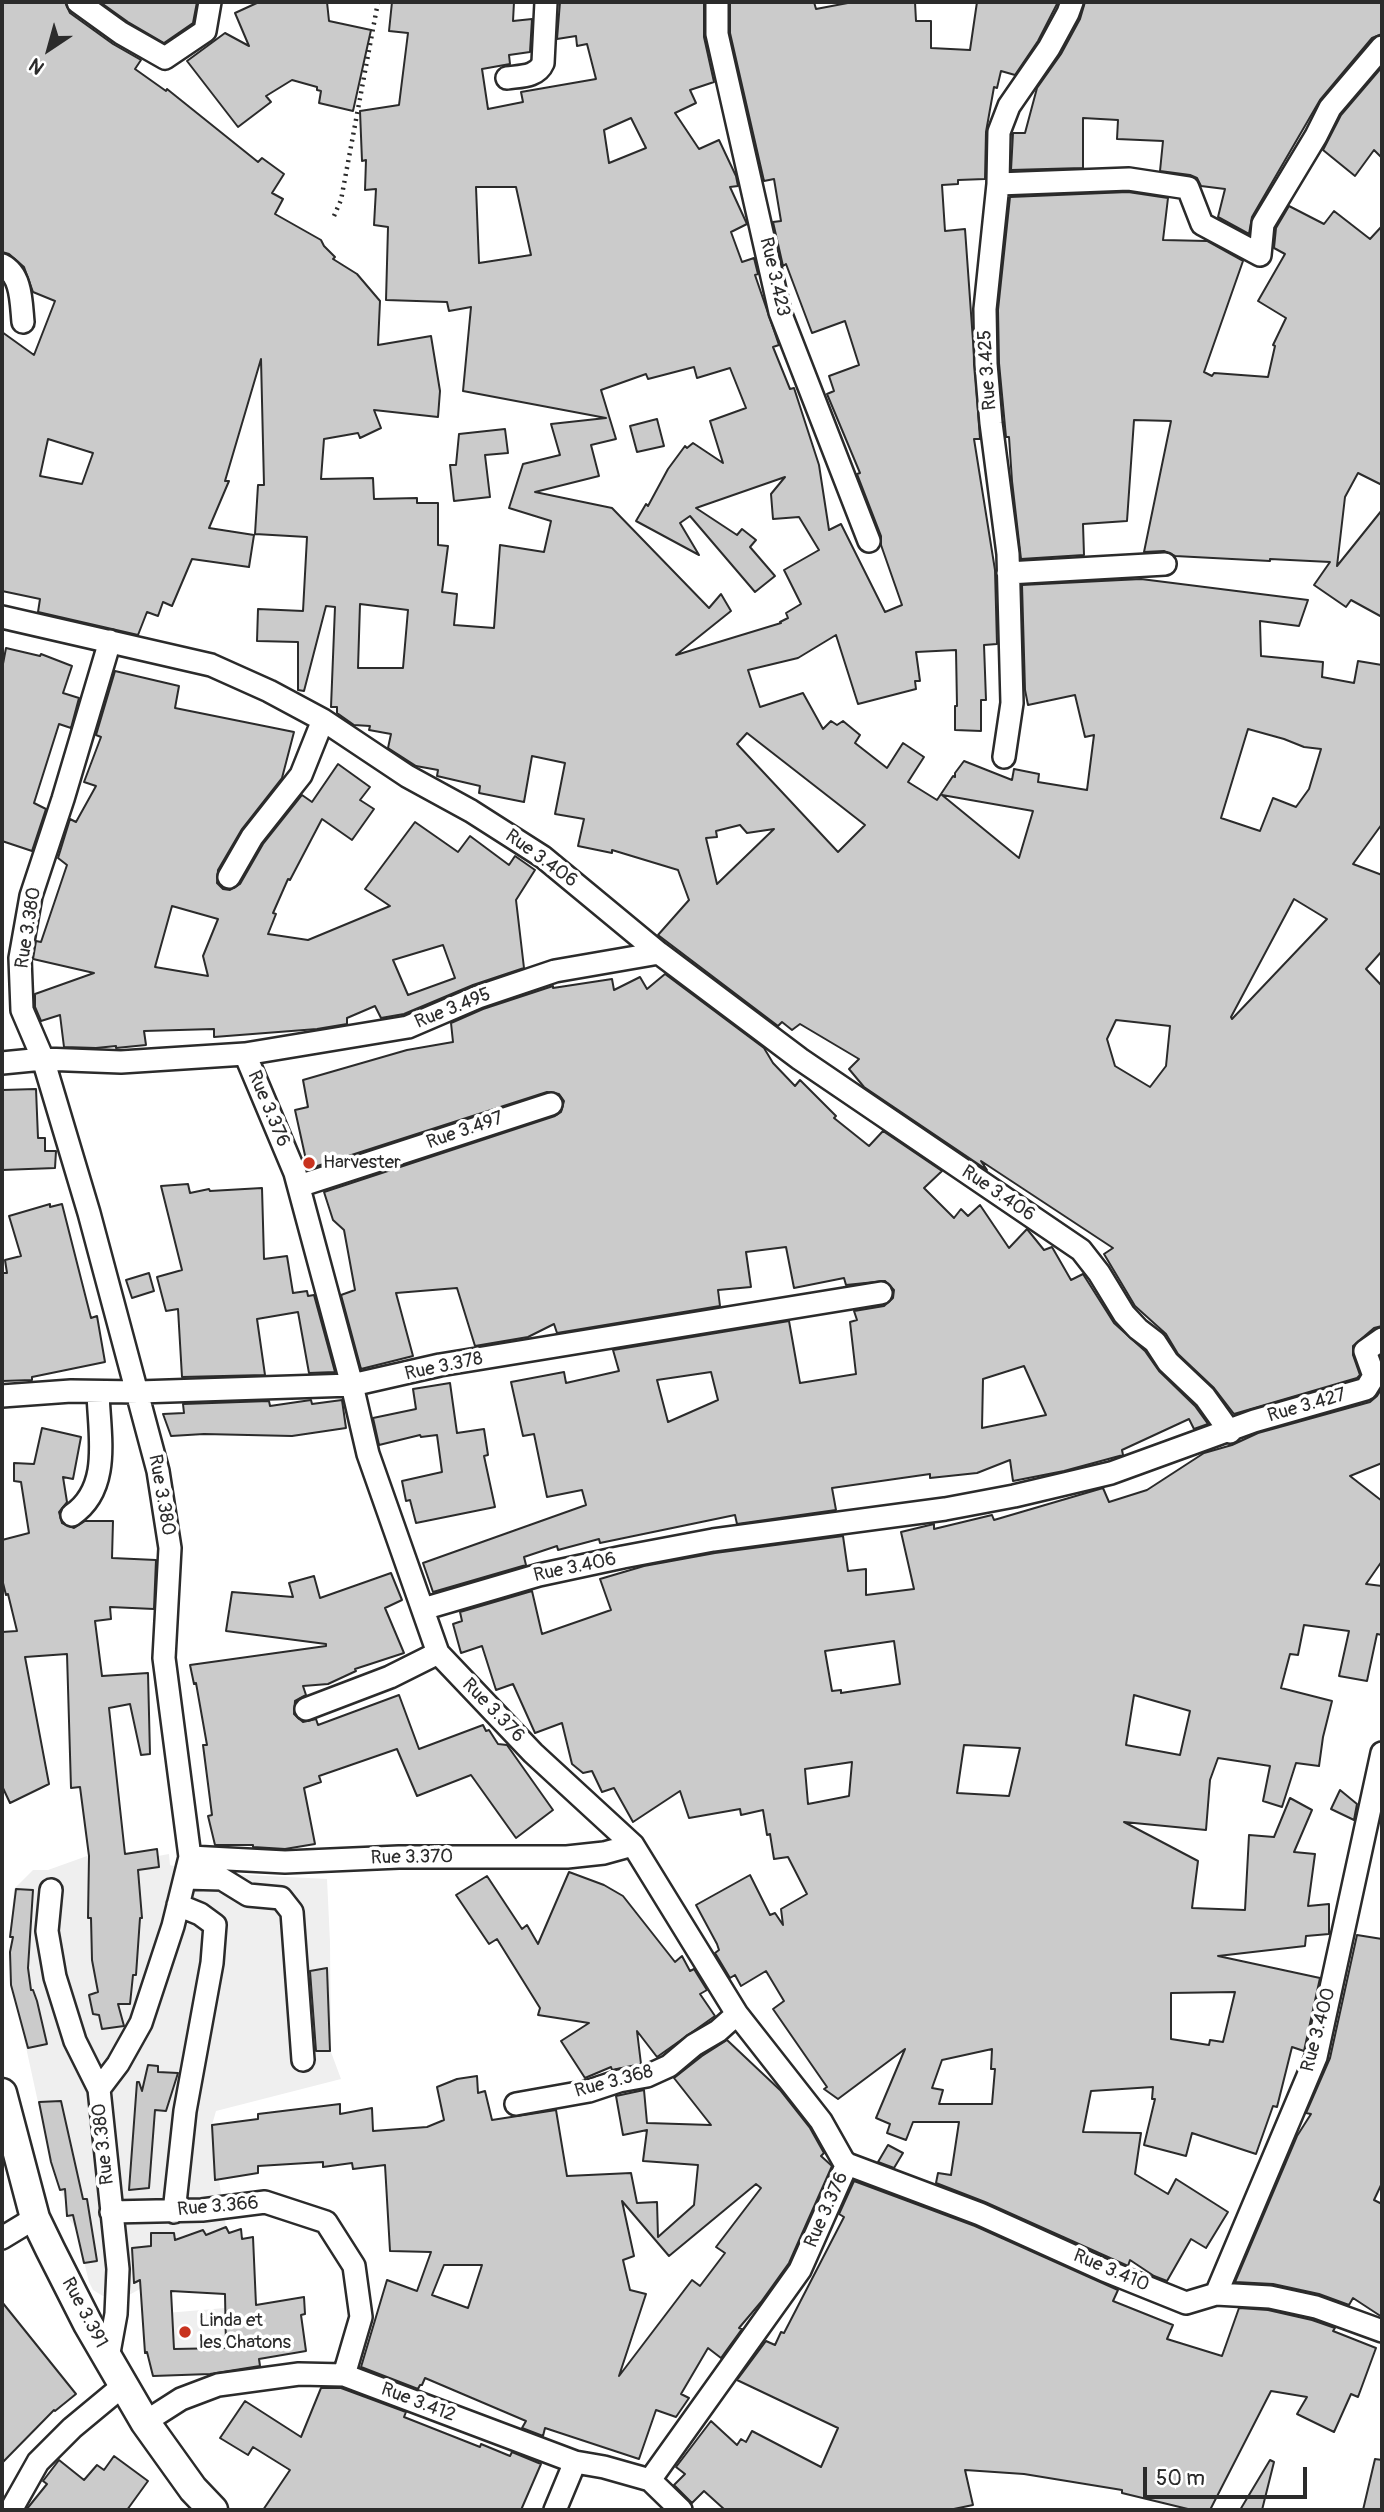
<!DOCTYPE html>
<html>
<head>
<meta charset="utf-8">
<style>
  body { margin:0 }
  #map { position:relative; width:1384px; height:2512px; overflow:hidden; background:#fff; font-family:Pangolin,sans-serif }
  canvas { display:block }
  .frame { position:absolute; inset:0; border:4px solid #2b2b2b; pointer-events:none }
  .north { position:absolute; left:14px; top:14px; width:70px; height:70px; -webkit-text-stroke:5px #fff; paint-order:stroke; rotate:216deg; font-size:19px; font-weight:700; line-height:28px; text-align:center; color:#2b2b2b }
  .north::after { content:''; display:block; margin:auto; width:24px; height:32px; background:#2b2b2b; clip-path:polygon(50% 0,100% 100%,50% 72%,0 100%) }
  .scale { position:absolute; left:1143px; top:2467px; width:164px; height:32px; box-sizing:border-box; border:4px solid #2b2b2b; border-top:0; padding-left:9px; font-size:21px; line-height:24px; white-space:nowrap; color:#2b2b2b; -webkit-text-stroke:5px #fff; paint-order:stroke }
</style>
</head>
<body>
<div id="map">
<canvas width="1384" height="2512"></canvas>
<div class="frame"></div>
<div class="north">N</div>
<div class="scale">50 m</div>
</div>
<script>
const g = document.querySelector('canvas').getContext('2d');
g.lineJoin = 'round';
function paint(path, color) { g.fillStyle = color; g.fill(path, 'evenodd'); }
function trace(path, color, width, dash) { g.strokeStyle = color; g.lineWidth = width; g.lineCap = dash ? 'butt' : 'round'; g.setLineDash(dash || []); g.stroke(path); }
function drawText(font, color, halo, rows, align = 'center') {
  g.font = font + ' Pangolin,sans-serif'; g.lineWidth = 7; g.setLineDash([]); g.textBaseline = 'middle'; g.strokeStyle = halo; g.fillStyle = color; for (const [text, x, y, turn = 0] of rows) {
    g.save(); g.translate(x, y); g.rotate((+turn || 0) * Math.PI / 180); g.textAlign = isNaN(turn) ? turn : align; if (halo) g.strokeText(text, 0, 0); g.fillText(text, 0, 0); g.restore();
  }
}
paint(new Path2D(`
  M157,1849L158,1856L169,1854L170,1865L194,1872L327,1879L330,1942L331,2052L341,2079L216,2111L212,2125L213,2139L226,2227L206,2235L203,2230L175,2240L174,2233L151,2246L132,2249L134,2282L140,2280V2289L129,2295L103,2296L93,2290L89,2282L76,2229L67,2216L66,2201L60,2189L46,2139L24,2038L29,2027L10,1954L13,1937H10L14,1889L33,1870H48L87,1856H108Z
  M225,2308L226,2374L153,2376L147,2353H145L143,2315Z`), '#efefef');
const building = new Path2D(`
  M2,2H65L70,13L113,44L141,60L135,69L166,91L167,89L258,162L262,158L284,174L272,193L283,199L275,214L321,240L324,246L335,257L333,259L357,274L380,301L378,345L431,336L440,391L438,417L374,410L381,428L360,438L358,433L324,439L321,479L373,478L374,499L417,498V503H438V545L448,546L442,592L457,594L454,625L494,628L500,545L544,552L551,521L509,508L523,464L560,455L551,424L606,418L463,391L471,307L449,311L447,302L386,300L388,227L374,225L376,189L365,190L366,160L362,161L360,111L399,105L408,33L389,31L392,2H514L513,21L532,19L530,52L509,55L510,64L482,69L488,109L523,102L521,92L596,79L587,44L577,46L576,36L557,39L560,2H704V37L714,82L690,90L696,103L675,113L699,149L719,140L736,176L738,186L730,187L747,224L731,232L742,262L754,258L758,274L755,275L779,345L773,347L790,389L794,388L819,465L829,530L841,524L885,612L902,605L881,545V536L857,474L860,473L827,394L834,391L829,376L859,365L845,321L812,333L786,264L783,266L773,222L781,221L774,179L764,181L730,33V2H814L816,9L853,2H915L916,21H931V48L970,50L977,2H1058L1038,41L1015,75L1001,71L997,88L994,87L986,132L985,179L958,180V184L942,185L945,231L965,229L980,439H974L995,570L997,644L984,645L986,700H981V731L955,730V706H957L956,650L916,652L920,681H915L916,689L858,704L836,635L798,658L748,670L760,707L803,693L823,729L831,721L837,725L843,721L860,735L855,743L887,768L903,743L924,757L908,782L937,800L953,776L955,777V773L964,761L1012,780L1014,769L1039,774L1038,782L1087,790L1094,735L1085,737L1075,695L1028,705L1025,690L1022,585L1141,579L1308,600L1299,626L1260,621L1261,656L1323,662L1322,677L1354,683L1358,661L1382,665V824L1353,864L1382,875V951L1366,969L1382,986V1326L1374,1328L1353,1346V1355L1360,1375L1357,1378L1234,1414L1214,1388L1178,1354L1166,1334L1135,1306L1104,1254L1113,1248L981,1161L987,1170L864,1087L849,1069L859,1059L800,1024L792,1030L782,1022L778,1026L658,935L689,900L678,870L612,850V853L578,846L584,819L555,814L565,763L532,756L524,802L479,793L480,786L437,776L438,770L416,766L388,748L391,734L369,730L370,726L354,725L337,713V707H331L335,607L326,606L304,691L298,690V642L257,641L258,609L303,611L307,537L255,534L258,485H264L261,359L225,481H229L209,528L254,535L249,567L192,559L172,606L163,602L158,616L147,612L138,635L38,612L40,599L2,591V332L34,355L55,301L33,292L24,267L9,254L2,252ZM631,118L646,148L609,163L604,130ZM476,187H516L531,255L479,263ZM694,367L697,378L730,368L746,408L710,421L723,463L693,443L687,448L685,446L668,469L648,506L646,504L636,521L699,555L680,523L690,516L755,592L775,576L750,547L756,540L742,529L737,535L696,508L785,477L771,494L773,519L799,517L819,550L784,570L801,604L786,613L788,618L780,622L781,623L676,655L731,611L721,594L709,608L612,508L535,492L599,476L591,445L616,439L601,390L646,374L648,379ZM48,439L93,453L82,484L40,476ZM360,604L408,610L403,668H358ZM1248,729L1284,739L1304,747L1321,749L1309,789L1296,807L1273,798L1260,831L1221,818ZM747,733L865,825L838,852L737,744ZM942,795L1033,811L1019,858ZM740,825L747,833L774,829L717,884L706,838L717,837L716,831ZM1294,899L1327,919L1232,1019L1231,1017ZM1116,1020L1170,1026L1166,1066L1150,1087L1115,1066L1107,1039Z
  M100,2H197L193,23L164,43L128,22Z
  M259,2H327L329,21L371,30L353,111L319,103L321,91L317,90V87L292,80L266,96L271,102L238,127L187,61L225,33L249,46L235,13Z
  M1085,2H1382V34L1372,38L1320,100L1252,217L1249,234L1218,217L1225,189L1201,186L1197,178L1190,175L1160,171L1163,141L1117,139L1118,120L1083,118V168L1011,170L1013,133H1025L1037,88L1061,54L1080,19Z
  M1382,67V158L1374,150L1355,176L1323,150L1341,115Z
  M1128,192L1168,198L1163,240L1207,241L1243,261L1204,372L1212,376L1214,373L1268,377L1275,346L1273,345L1286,318L1258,301L1285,254L1274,248L1276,228L1289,206L1324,224L1334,211L1370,239L1382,226V485L1358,473L1345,497L1337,566L1382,510V617L1351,600L1346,607L1314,585L1330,562L1270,559V561L1175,556L1164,551L1144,552L1171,421L1134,420L1127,521L1083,524L1084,555L1021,559L1012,481L1009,437H1006L999,363L998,310L1010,197Z
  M657,419L664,446L637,452L630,426Z
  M505,429L508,453L485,455L490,497L454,501L450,465H456L459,434Z
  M6,648L40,656L41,654L72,666L63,693L79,698L71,728L59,724L34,803L46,809L32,851L2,841V669Z
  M115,671L179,686L175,708L294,732L282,778L242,829L218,870L217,883L223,889L230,890L240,884L263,844L302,795L312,802L338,764L370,787L360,800L374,809L352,840L322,819L290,880L288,879L273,913L276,914L268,934L308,940L390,906L365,889L415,822L458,852L470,836L509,865L515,856L535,870L516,900L524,968L473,985L404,1014L381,1018L375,1006L347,1018V1024L317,1029L214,1037V1029L144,1031L146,1045L116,1048V1046L96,1048L64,1047L60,1015L41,1021L35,1007V994L94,973L33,959L36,941L41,942L67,865L58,858L70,819L76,822L96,786L84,782L101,737L96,735ZM172,906L218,919L203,956L208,976L155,967ZM443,945L455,978L408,995L393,960Z
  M665,974L764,1048L773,1063L795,1086L800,1080L836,1116L834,1118L869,1146L883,1131L942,1171L924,1188L954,1218L961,1209L968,1216L980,1205L1009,1248L1027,1229L1044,1250L1052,1247L1071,1280L1083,1274L1114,1323L1145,1351L1159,1371L1195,1406L1208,1424L1194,1429L1189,1419L1122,1450L1123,1455L1064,1471L1013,1481L1010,1460L977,1473L930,1478V1474L832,1488L836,1510L737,1524L735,1515L600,1543L599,1539L558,1550L557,1546L524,1557L526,1565L433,1592L423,1563L586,1505L582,1490L547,1497L534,1434L523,1436L511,1382L564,1372L566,1383L619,1371L613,1350L789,1321L800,1383L856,1374L850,1322L857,1320L854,1311L884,1306L893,1298L894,1290L885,1281L846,1285L844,1278L794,1288L786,1247L746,1252L751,1287L718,1290L720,1306L557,1333L554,1324L528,1337L475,1346L457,1288L396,1293L413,1356L361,1369L341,1295L355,1290L344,1230L333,1220L324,1192L555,1116L561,1112L564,1101L559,1094L547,1092L308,1169L295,1110L308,1107L303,1080L407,1050L453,1042L451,1023L483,1009L553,986V988L612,979L614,990L640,977L647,989ZM1024,1366L1046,1415L982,1428L983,1379ZM711,1372L718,1400L668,1422L657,1380Z
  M36,1089L38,1138H45V1151H56L55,1168L2,1170V1090Z
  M188,1184L190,1193L209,1189L210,1191L262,1188L264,1259L287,1256L293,1293L307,1291L308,1296L314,1295L335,1372L309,1373L298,1312L257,1319L265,1375L182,1377L178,1309L166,1311L157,1277L182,1270L161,1186Z
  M50,1204V1207L62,1204L91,1318L97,1316L105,1362L32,1377V1380L2,1381V1273H7L5,1260L21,1256L9,1216Z
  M149,1273L154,1291L132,1298L126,1280Z
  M450,1383L457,1433L484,1429L488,1455L484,1456L495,1507L416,1523L410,1500L406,1501L402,1481L442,1472L437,1435L421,1437L420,1435L379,1445L373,1418L416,1409L413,1389Z
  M1382,1388V1463L1350,1476L1382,1501V1561L1366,1584L1382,1586V1635L1377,1634L1367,1681L1339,1676L1349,1631L1304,1625L1298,1655L1290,1654L1281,1688L1332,1701L1323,1737L1319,1766L1296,1763L1282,1807L1263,1801L1270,1766L1218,1758L1210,1780L1206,1830L1124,1822L1198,1861L1192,1908L1245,1910L1249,1835L1274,1837L1290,1798L1312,1810L1294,1852L1315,1854L1308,1906L1329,1904V1934L1306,1936L1305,1946L1218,1956L1320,1978L1304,2051L1292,2047L1277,2107L1273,2106L1256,2154L1192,2133L1186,2156L1144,2145L1155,2099H1152L1153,2087L1091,2091L1083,2132L1141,2133L1135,2174L1168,2194L1176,2179L1228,2212L1206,2248L1191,2239L1167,2281L1154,2276L1130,2260L1128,2266L985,2202L936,2183L938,2173L951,2175L959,2122H913L906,2140L887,2133L890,2124L876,2118L905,2049L838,2099L824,2089L827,2087L773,2009L784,2001L766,1971L741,1986L735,1975L730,1978L715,1953L719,1950L717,1944L696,1905L750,1875L770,1915L775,1913L783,1925L781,1909L807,1894L788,1857L774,1859L770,1834L767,1835L763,1810L741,1815L740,1809L689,1818L680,1791L633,1822L614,1788L602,1792L592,1771L583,1773L572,1764L562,1723L535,1733L513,1684L496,1690L482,1646L461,1653L453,1624L462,1621L460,1612L532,1591L542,1634L611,1610L600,1579L644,1566L715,1553L843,1536L848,1571L866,1569V1595L914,1589L901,1532L934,1524V1529L992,1515L994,1520L1103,1488L1109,1502L1147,1490L1204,1453L1232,1445L1258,1433L1370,1402L1377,1396ZM894,1641L900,1684L841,1693V1690L832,1691L825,1651ZM1134,1695L1190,1711L1180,1755L1126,1745ZM964,1745L1020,1748L1009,1796L957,1793ZM852,1762L849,1796L808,1804L805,1769ZM1235,1992L1223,2042L1210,2040L1209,2045L1171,2039V1993ZM992,2049L991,2069H995L992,2104H939L943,2090L932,2088L942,2060Z
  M311,1400L312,1404L342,1400L346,1428L292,1436L204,1434L171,1436L163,1414L184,1413L183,1404L269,1401L270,1406Z
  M42,1428L81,1437L73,1479L63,1477L67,1502L59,1512L62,1523L74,1528L85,1521H113L112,1558L156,1560L154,1609L110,1607L111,1619L95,1621L102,1676L148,1673L150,1754L141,1755L130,1704L109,1708L125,1854L157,1849L159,1867L138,1870L142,1918H140L136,1975H133L130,2004H118L124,2026L102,2029L99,2015L93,2014L89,1995L98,1992L92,1960L91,1918H88L89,1856L80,1787L71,1788L67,1654L25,1657L49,1784L10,1803L2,1786V1632L17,1631L8,1594L6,1595L2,1579V1540L29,1533L21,1482L14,1481V1463L34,1464Z
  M391,1573L402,1600L385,1608L404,1653L355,1669L356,1671L328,1684L303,1686L306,1695L295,1701L294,1714L303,1722L316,1719L318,1725L399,1695L419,1749L483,1725L486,1731L489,1730L498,1744L507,1745L553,1810L516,1838L471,1775L417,1796L397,1749L319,1776L321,1782L304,1788L315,1844L285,1849L253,1847V1845H215L208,1816L212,1815L203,1745H207L196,1683L194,1684L190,1665L326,1646V1644L226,1631L232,1592L293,1597L289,1583L314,1576L320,1598Z
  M1340,1790L1357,1804L1354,1820L1331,1809Z
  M569,1872L604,1885L623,1896L675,1962L682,1956L690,1971L694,1969L707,1990L700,1994L715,2016L657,2057L637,2031L641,2064L612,2070L611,2067L585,2078L561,2041L589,2023L538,2015L540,2008L497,1939L489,1944L456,1895L487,1876L522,1929L527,1925L538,1944Z
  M16,1889L33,1890L28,1968L31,1990H33L37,2001L47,2044L28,2048L11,1985L10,1952L13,1937H10Z
  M1357,1935L1382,1939V2183L1374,2200L1382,2204V2317L1353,2298L1349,2305L1319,2294L1273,2284L1235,2282L1297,2136L1311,2114L1306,2113L1330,2058Z
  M327,1968L330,2051H316L310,1971Z
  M727,2040L780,2090L810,2128L824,2153L821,2156L832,2166L789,2263L761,2302L739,2328L742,2329L721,2358L708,2348L681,2394L689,2398L676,2417L656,2410L639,2459L545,2428L543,2436L522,2428L526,2421L425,2378L422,2385H420L418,2389L361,2367L387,2280L417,2291L431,2252L390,2251L385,2165L353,2169L352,2163L323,2167V2162L258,2166V2173L215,2180L212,2125L258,2119V2114L340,2104V2114L372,2108L373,2131L427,2127L444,2120L437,2087L457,2079L477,2076L478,2093L485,2091L492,2120L556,2110L567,2176L631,2173L637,2203L657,2202L658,2237L694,2205L698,2165L643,2161L647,2130L623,2135L616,2096L644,2090L647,2123L711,2125L674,2078L702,2056ZM756,2184L761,2188L716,2247L725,2253L700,2286L692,2280L619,2376L646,2294L630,2290L623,2260L634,2256L622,2201L669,2256ZM444,2265H482L468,2308L432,2295Z
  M148,2065L158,2066V2072L178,2073L166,2111L155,2110L149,2188L129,2190L137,2082H139L142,2091Z
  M61,2101L83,2199H87L97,2261L84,2263L73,2215L67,2216L65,2189L60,2190L51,2162L39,2102Z
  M888,2145L903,2153L894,2168L878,2162Z
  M854,2181L975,2226L1118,2290L1113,2301L1173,2325L1167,2339L1222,2356L1239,2308L1268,2310L1312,2320L1335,2328L1333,2331L1376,2348L1358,2397L1351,2394L1334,2432L1297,2414L1307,2397L1271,2391L1210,2510H1192L1122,2493V2490L1024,2474L965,2470L973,2505L949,2510H725L704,2491L692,2503L674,2485L685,2474L676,2467L711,2421L737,2445L741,2439L746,2442L752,2431L821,2467L838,2428L737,2380L766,2341L775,2345L781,2332L784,2333L844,2217L839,2214Z
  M226,2227L229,2233L241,2229L242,2239L253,2237L256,2305L304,2297L305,2314L301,2315L306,2351L259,2359L260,2366L210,2374L153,2376L147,2352L145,2353L140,2280L134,2283L132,2248L151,2246V2233H174L175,2240L203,2230L206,2235ZM171,2291L225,2294L226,2348L174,2349Z
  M2,2302L76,2394L55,2411L54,2410L2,2463Z
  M321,2388H341L406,2412L404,2417L480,2447L481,2444L510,2456L512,2452L541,2464L521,2510H263L290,2470L253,2447L248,2455L220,2438L245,2401L301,2437Z
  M114,2456L148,2481L127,2510H26L47,2484L43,2481L59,2460L84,2480L97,2465L104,2470Z
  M1375,2459L1382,2460V2510H1363Z
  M1270,2460L1274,2462L1262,2510H1240Z`);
paint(building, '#cbcbcb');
trace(building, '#2b2b2b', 2);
const street = new Path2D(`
  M78,2L121,33L165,58L205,31L210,2
  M717,2V34L780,312L869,541
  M507,78C521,76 537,77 543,63L546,2
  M998,184L1129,179L1188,188L1202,224L1260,255L1263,224L1316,136L1330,108L1382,47
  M2,265C22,275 21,302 23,322
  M1008,573L1165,564
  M2,617L211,665L269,691L323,720L407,776L471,811L543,857L659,953L800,1059L1081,1250L1099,1273L1124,1314L1138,1329L1155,1342L1168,1362L1205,1397L1230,1432
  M1004,757L1012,703L1008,554L991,423L986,364L985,309L998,184L999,132L1009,106L1049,48L1068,13L1072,2
  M229,877L252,837L301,775L323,720
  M245,1054L408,1027L478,997L555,971L659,953
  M2,1063L43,1059L121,1062L245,1054L295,1173L352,1385L368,1454L438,1653L533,1753L633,1845L737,2014L821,2121L843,2160L847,2164L980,2214L1104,2270L1186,2303L1216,2294L1270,2297L1316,2307L1382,2331
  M299,1186L551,1104
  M2,1396L71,1391L139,1392L352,1385L440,1365L881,1293
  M72,1515C112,1488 99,1434 98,1392
  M423,1609L539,1575L623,1557L713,1540L945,1509L1014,1496L1111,1473L1254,1421L1366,1389L1374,1376L1365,1351L1382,1339
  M306,1709L390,1677L438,1653
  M190,1857L285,1862L399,1857H567L604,1853L633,1845
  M185,1878L222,1879L248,1895L281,1898L292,1912L303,2060
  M51,1890L47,1931L55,1977L75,2041L99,2089
  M516,2104L589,2091L619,2081L647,2076L669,2066L694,2045L718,2031L737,2014
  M111,2212L202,2210L265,2202L326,2222L354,2266L361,2317L344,2375
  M174,2212L185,2111L212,1963L215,1925L200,1914L178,1905
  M2,2238L35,2218
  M1216,2294L1316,2057L1382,1753
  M108,2358L116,2314L118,2269L99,2089L118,2064L141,2023L173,1926L190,1857L164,1658L170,1548L158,1471L89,1213L43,1059L22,1010L20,958L31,896L63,799L110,641
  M145,2422L181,2399L218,2385L299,2374L344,2375L575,2462L604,2467L650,2480L681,2510
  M650,2480L800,2270L847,2164
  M11,2510L38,2462L72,2428L125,2384
  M555,2510L575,2462`);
const secondary = new Path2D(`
  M2,2093L35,2218L50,2249L88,2324L145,2422L193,2489L213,2510`);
trace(street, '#2b2b2b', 26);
trace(secondary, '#2b2b2b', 33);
trace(new Path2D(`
  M334,216L341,200L378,2`), '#2b2b2b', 4.5, [2, 5]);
trace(street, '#fff', 21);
trace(secondary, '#fff', 28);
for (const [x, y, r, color] of [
  [309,1163,7,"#c8321e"],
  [185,2332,7,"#c8321e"]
]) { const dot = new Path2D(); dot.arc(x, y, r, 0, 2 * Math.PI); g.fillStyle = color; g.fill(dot); trace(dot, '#fff', 2.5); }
drawText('19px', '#2b2b2b', '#fff', [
  ["Rue 3.423",774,277,77],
  ["Rue 3.425",988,370,-94],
  ["Rue 3.406",541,859,36],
  ["Rue 3.380",29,928,-81],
  ["Rue 3.495",453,1009,-22],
  ["Rue 3.376",268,1109,67],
  ["Rue 3.497",465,1131,-19],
  ["Rue 3.406",998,1194,34],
  ["Rue 3.378",444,1367,-12],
  ["Rue 3.427",1307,1406,-16],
  ["Rue 3.380",161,1495,80],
  ["Rue 3.406",575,1568,-12],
  ["Rue 3.376",493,1711,46],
  ["Rue 3.370",412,1858,-1],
  ["Rue 3.400",1319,2030,-75],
  ["Rue 3.368",614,2082,-15],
  ["Rue 3.380",104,2144,-96],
  ["Rue 3.366",218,2207,-5],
  ["Rue 3.376",827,2210,-66],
  ["Rue 3.410",1111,2271,23],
  ["Rue 3.391",84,2313,62],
  ["Rue 3.412",418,2403,21]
]);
drawText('19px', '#2b2b2b', '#fff', [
  ["Harvester",323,1163],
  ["Linda et",199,2321],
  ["les Chatons",199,2343]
], 'left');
</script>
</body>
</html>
